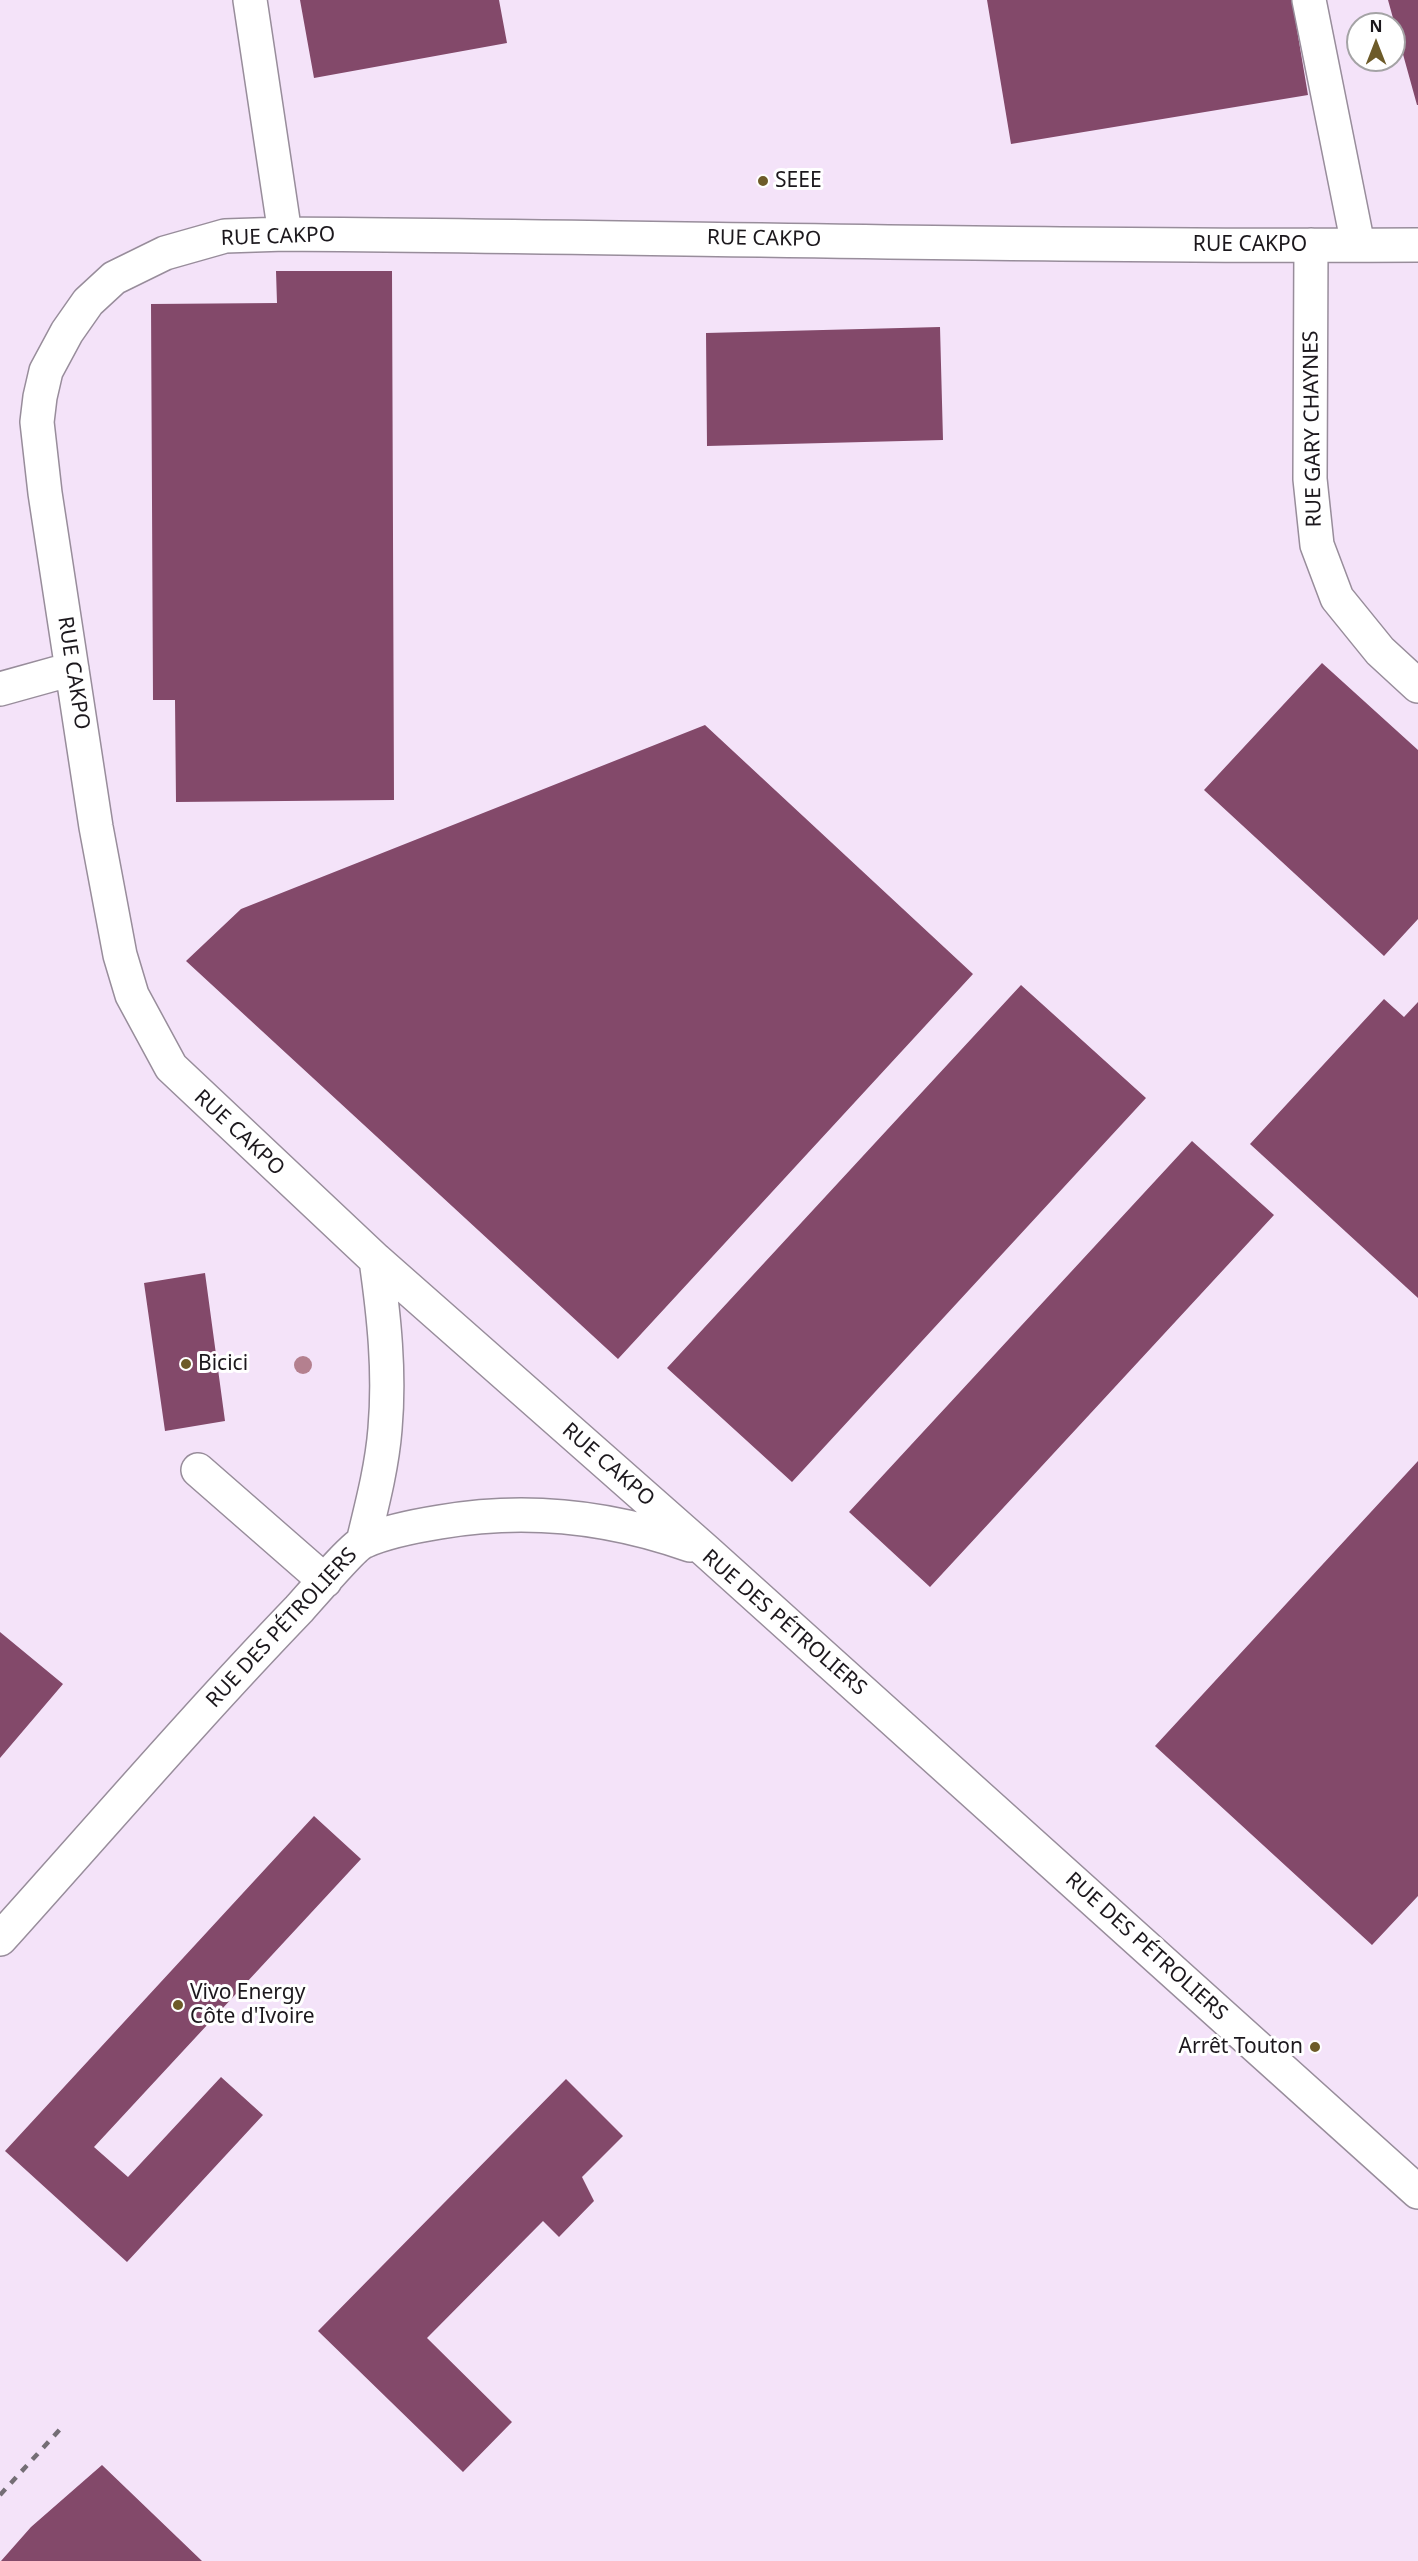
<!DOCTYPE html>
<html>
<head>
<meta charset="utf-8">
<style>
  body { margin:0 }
  #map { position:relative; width:1418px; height:2561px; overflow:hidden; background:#fbf2fe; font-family:"Noto Sans",sans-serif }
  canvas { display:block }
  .north { position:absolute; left:1346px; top:12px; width:60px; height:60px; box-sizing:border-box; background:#fff; border:2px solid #a4a3a5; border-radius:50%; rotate:0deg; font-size:16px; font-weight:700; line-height:24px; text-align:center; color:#1c181d }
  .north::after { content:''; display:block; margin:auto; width:21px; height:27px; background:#6d5b29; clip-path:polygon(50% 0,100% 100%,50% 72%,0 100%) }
</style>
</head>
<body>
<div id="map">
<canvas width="1418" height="2561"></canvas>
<div class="north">N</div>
</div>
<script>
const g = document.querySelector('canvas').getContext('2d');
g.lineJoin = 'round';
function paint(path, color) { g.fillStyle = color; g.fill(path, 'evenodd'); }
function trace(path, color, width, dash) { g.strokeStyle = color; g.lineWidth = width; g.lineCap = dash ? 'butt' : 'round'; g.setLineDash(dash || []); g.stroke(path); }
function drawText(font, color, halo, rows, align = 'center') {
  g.font = font + ' "Noto Sans",sans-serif'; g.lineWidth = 6; g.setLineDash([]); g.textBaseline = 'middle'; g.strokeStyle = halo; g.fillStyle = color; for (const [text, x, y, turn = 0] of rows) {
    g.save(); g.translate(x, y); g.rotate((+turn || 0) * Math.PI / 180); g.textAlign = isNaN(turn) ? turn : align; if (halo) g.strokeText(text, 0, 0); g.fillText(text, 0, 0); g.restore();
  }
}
paint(new Path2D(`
  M0,0H1418V2561H0ZM1358,24H1394V60H1358Z`), '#f4e3f9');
paint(new Path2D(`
  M300,0H499L507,43L314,78Z
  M987,0H1292L1308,95L1011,144Z
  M1388,0H1418V105H1417Z
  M276,271H392L394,800L176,802L175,700H153L151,304L277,303Z
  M940,327L943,440L707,446L706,333Z
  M1322,663L1418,750V919L1384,956L1204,790Z
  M705,725L973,974L618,1359L186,961L241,909Z
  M1021,985L1146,1098L792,1482L667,1368Z
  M1384,999L1404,1017L1418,1002V1298L1250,1144Z
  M1192,1141L1274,1215L930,1587L849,1512Z
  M205,1273L225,1421L165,1431L144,1283Z
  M1418,1461V1896L1372,1945L1155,1746Z
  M0,1632L63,1684L0,1758Z
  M314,1816L361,1859L94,2147L128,2177L221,2077L263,2115L127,2262L5,2151Z
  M566,2079L623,2136L582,2177L594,2201L559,2237L543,2221L427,2338L512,2422L463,2472L318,2331Z
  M102,2465L202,2561H1L31,2527Z`), '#83496a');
const minor = new Path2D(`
  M250,0L285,234
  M1309,0L1358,245
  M1311,245L1310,479L1317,545L1337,598L1380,651L1418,686
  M1418,245C1040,247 663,237 285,234L225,236L165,253L114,278L88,302L67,332L46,371L40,397L37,422L45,493L96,827L120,955L132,995L171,1067L376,1260L706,1551L1418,2192
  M0,689L72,669
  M198,1470L325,1581
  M363,1542C372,1505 382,1467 385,1429C390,1372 384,1316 376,1260
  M0,1939C99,1829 196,1716 299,1609C310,1597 354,1545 365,1541C388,1531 415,1526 440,1522C526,1507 608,1516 690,1545`);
trace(minor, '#988d9b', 36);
trace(minor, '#fff', 33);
trace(new Path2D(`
  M0,2495L63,2426`), '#746e75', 4.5, [8, 8]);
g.fillStyle = '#b4808f';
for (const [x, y] of [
  [303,1365]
]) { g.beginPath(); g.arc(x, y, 9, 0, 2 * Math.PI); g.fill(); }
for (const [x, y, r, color] of [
  [763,181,6,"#6d5b29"],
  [186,1364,6,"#6d5b29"],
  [178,2005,6,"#6d5b29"],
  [1315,2047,6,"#6d5b29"]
]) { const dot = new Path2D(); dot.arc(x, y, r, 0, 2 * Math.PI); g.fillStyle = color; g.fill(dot); trace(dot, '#fff', 2); }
drawText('21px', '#1c181d', '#fff', [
  ["SEEE",775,181],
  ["Bicici",198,1364],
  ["Vivo Energy",190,1993],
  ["Côte d'Ivoire",190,2017],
  ["Arrêt Touton",1303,2047,"right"]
], 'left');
drawText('21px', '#1c181d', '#fff', [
  ["RUE CAKPO",278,237,-2],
  ["RUE CAKPO",764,239,1],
  ["RUE CAKPO",1250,245],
  ["RUE GARY CHAYNES",1313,429,-91],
  ["RUE CAKPO",73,673,81],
  ["RUE CAKPO",239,1133,43],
  ["RUE CAKPO",608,1465,41],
  ["RUE DES PÉTROLIERS",784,1623,41],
  ["RUE DES PÉTROLIERS",282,1628,-47],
  ["RUE DES PÉTROLIERS",1146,1947,42]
]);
</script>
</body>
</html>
